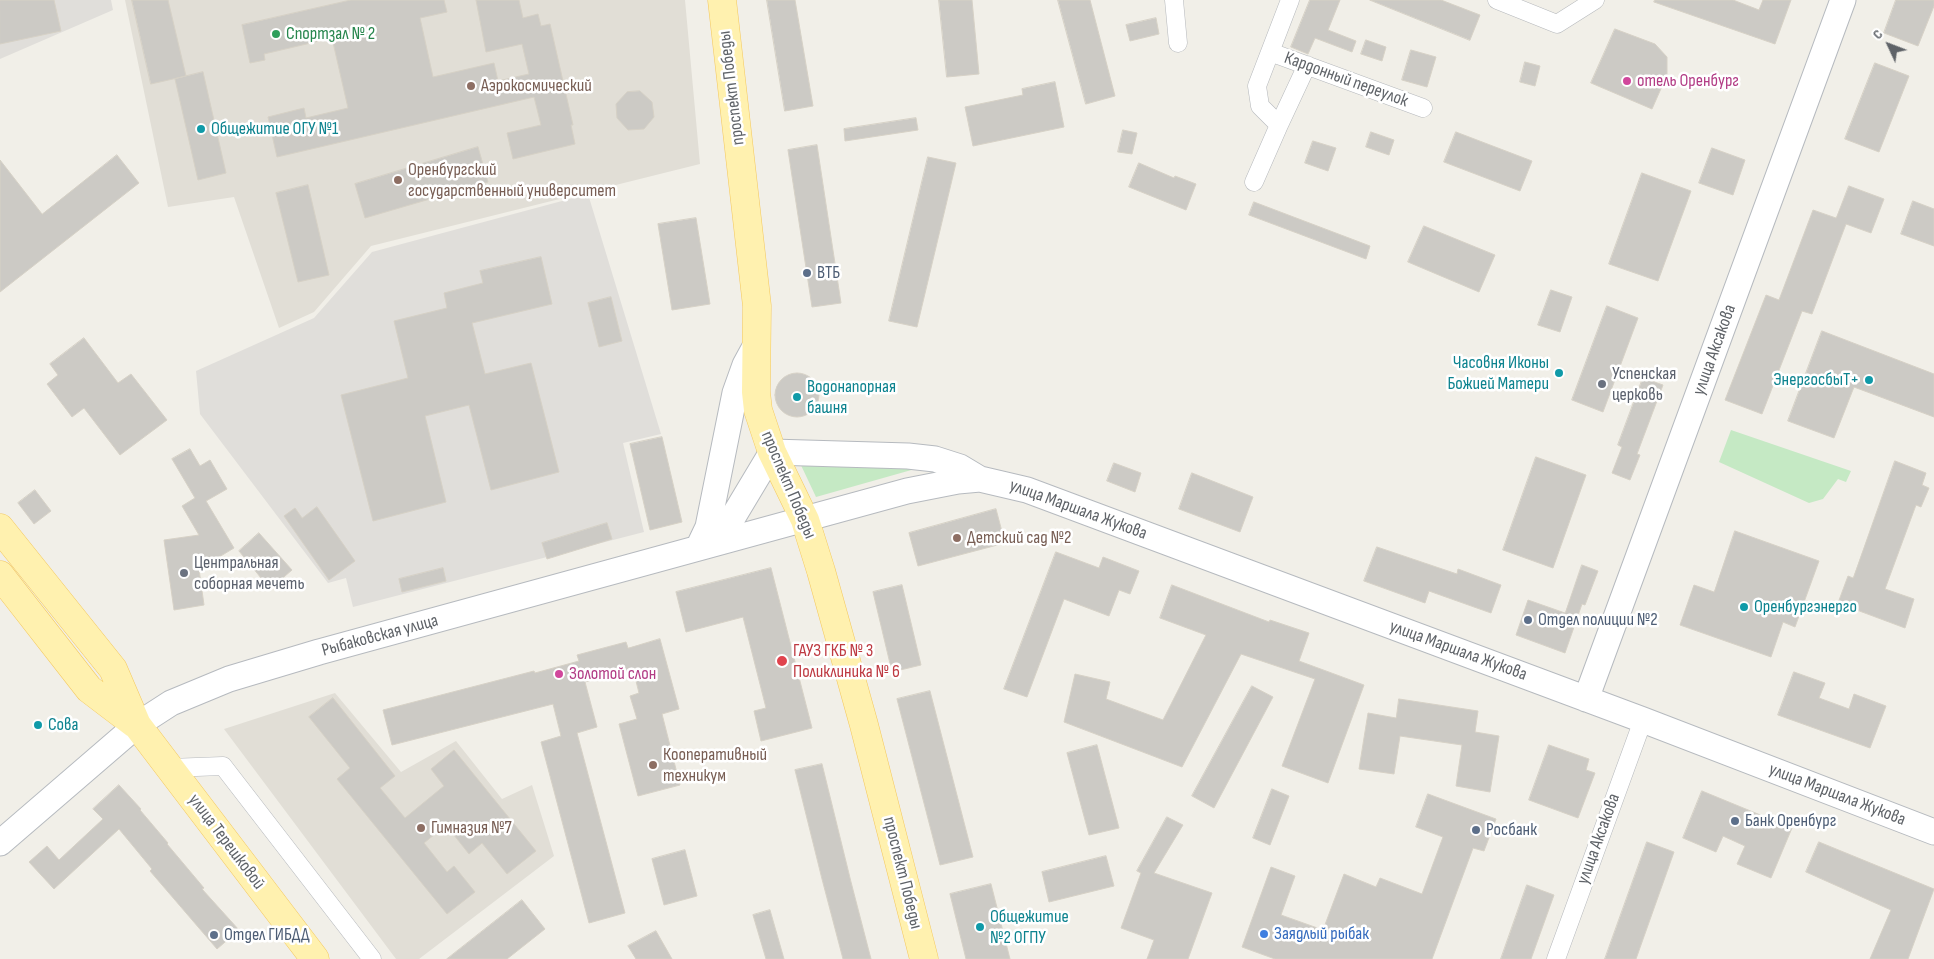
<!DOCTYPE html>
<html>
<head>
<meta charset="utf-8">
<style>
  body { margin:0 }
  #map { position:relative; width:1934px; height:959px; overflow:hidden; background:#f1efe8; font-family:"Sofia Sans Condensed",sans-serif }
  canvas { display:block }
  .north { position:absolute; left:1864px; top:20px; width:50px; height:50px; -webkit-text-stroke:4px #fff; paint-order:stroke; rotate:313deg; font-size:14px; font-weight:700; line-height:20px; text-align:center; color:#5f6368 }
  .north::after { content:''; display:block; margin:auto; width:18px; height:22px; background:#5f6368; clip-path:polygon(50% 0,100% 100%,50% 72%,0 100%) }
</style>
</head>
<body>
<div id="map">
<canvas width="1934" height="959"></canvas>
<div class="north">С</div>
</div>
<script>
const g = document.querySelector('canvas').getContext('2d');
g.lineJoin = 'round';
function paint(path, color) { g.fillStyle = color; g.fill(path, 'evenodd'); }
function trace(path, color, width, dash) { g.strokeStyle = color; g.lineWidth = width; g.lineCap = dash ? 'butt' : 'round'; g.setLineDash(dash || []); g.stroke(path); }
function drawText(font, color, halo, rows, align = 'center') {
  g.font = font + ' "Sofia Sans Condensed",sans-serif'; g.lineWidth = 5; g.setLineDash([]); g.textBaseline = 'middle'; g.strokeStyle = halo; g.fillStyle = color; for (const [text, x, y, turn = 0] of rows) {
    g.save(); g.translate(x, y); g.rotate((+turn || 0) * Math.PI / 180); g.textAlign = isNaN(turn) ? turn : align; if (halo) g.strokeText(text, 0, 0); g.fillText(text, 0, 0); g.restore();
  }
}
paint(new Path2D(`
  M0,0H111L113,10L0,59Z
  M588,194L661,434L623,443L644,532L353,607L346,578L328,583L200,414L196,371L314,318L372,252Z`), '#e0deda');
paint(new Path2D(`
  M125,0H685L700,164L371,246L314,312L279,328L234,197L168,207Z
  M335,693L401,772L456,741L502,799L532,785L554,856L419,959H396L224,729Z`), '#e1ded6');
paint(new Path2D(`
  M1731,430L1851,471L1846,482L1838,479L1823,499L1809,503L1719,462Z
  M799,461L922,467L816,497Z`), '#c5e9c4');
const building = new Path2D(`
  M0,0H54L61,31L0,44Z
  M132,0H168L186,76L151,84Z
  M351,0H444L447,12L420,18L433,77L494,63L498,81L529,74L522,44L486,52L476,0H519L523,18L538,14L541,26L550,24L573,125H571L575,144L513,159L507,133L541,125L534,97L277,157L268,117L304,108L306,118L348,108L332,38L264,54L265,60L250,63L242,25Z
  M767,0H795L813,106L785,111Z
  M939,0H972L979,74L947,77Z
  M1058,0H1090L1115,96L1086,104Z
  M1310,0H1340L1328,30L1356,41L1352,52L1315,38L1308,54L1291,47Z
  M1370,0H1441L1480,15L1470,40Z
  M1655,0H1733L1759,10L1763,0H1791L1775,44L1654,2Z
  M1896,0H1934V6L1918,46L1884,33Z
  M1156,18L1159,34L1130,41L1126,25Z
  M1615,29L1655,44L1667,57V75L1652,109L1591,83Z
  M1366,40L1386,47L1382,61L1361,54Z
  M1411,50L1436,57L1427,87L1402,80Z
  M1525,62L1540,66L1535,86L1520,82Z
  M1875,63L1909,76L1879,152L1845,139Z
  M203,72L226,173L198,180L175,79Z
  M1055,82L1064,127L973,146L965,107L1023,95L1022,89Z
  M640,91L652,102L654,117L644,129L628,130L617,118L616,104L627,92Z
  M916,118L918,130L845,141L844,129Z
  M1123,130L1137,133L1132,154L1118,152Z
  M1371,132L1394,140L1389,155L1366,147Z
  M1456,132L1532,161L1520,191L1444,162Z
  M1313,141L1336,148L1328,171L1305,163Z
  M817,145L841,303L812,307L788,150Z
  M478,147L488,182L365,218L355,184Z
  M1712,148L1745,160L1733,195L1699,183Z
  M117,155L139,183L0,292V160L42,214Z
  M928,157L956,163L917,327L889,321Z
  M1139,163L1174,178L1175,176L1196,184L1186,210L1129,187Z
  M1642,173L1691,191L1658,281L1609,264Z
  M308,185L329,275L298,282L276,193Z
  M1849,186L1884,199L1871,233L1846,224L1812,314L1802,311L1762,414L1725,400L1766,295L1779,300L1813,210L1836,218Z
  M1913,201L1934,209V246L1901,234Z
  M1254,202L1370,246L1366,259L1249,215Z
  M696,218L710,304L672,310L658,224Z
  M1424,226L1495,255L1479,292L1408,262Z
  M541,257L552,304L472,323L485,374L531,363L559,472L491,490L469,405L425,416L446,502L373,521L341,395L408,378L394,321L447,308L444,293L483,283L480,271Z
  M1551,290L1572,297L1560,332L1538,325Z
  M611,297L622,341L599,347L588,303Z
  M1607,306L1638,318L1603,412L1572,400Z
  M1822,331L1934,374V417L1854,387L1834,438L1788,421Z
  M84,338L118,383L131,374L167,420L120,455L84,408L72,417L47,384L58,375L50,364Z
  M775 395a22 22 0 1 1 44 0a22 22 0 1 1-44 0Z
  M1643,378L1663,385L1637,454L1640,455L1630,480L1612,473L1622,447L1618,445Z
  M662,437L682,522L650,530L630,444Z
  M190,449L200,466L210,460L227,489L206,501L234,548L199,569L204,605L174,610L164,540L199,535L182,506L195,498L172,459Z
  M1536,457L1586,475L1553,568L1503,550Z
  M1895,461L1926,473L1922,485L1929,488L1921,507L1916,505L1885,589L1914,599L1905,628L1838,603L1848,576L1853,578Z
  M1114,463L1141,473L1135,492L1107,481Z
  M1192,473L1253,497L1240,532L1179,509Z
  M35,490L51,511L34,524L18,503Z
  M317,507L355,561L329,580L284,516L295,508L302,518Z
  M996,509L1005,543L918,566L909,533Z
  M607,523L612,539L547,559L542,543Z
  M1735,531L1819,561L1795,627L1783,622L1771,657L1680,625L1694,585L1714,592Z
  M259,533L292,570L270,589L239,551Z
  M1377,547L1457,574L1458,569L1501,585L1491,613L1429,591L1425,603L1364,581Z
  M1056,552L1099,568L1103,557L1139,571L1130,594L1119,590L1109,616L1064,599L1027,697L1004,689Z
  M1582,565L1598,571L1585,605L1582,604L1565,653L1516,635L1528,600L1565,613Z
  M443,568L446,581L402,592L399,579Z
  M771,568L812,728L761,741L754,711L766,708L743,617L686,632L676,592Z
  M902,585L921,665L892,672L873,592Z
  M1172,585L1269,622L1270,620L1309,633L1299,661L1364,685L1328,783L1282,766L1315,679L1241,654L1182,767L1064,722L1075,674L1110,682L1106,699L1163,720L1206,635L1160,618Z
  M660,639L679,709L662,714L680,785L638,796L619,724L637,719L630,696L639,693L633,669L585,682L597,727L577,733L625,913L589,923L541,742L561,736L553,704L392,745L383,710L534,671L535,673L579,661L577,655L626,642L628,648Z
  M1794,672L1825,683L1819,698L1849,709L1854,694L1886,706L1870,748L1778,715Z
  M1252,686L1273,697L1214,808L1192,796Z
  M930,691L973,857L940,865L897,699Z
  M333,698L395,776L380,788L405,818L444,786L431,769L454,750L536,851L507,874L482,843L469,854L446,825L424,843L447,872L454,866L475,892L447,914L337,779L350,768L309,717Z
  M1399,699L1478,711L1475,732L1499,736L1490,792L1456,786L1462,745L1400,736L1394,774L1359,769L1368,713L1396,718Z
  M1097,745L1119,828L1089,835L1067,753Z
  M1549,745L1589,759L1586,770L1595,773L1578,818L1529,800Z
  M822,764L851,882L871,959H843L822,879L795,770Z
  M119,785L141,809L140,810L168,843L167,844L204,888L202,889L239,930L217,949L150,871L152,869L119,829L54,889L29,862L47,846L59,860L103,819L93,809Z
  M1272,789L1289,796L1270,845L1253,838Z
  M1702,791L1792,828L1771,878L1737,864L1745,846L1723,836L1716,852L1683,838Z
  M1428,794L1496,819L1484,851L1473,848L1432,959H1275L1242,947L1271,867L1295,876L1281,915L1323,930L1344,874L1376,887L1380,878L1422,894L1443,837L1416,827Z
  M1167,817L1183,825L1154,873L1212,893L1188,959H1147L1154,940L1121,928L1141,873L1137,871Z
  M1647,842L1674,852L1636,959H1605Z
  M1819,842L1934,889L1908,959H1870L1891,910L1806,872Z
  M685,850L697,896L664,905L652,859Z
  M1106,856L1114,886L1049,902L1042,872Z
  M991,884L1010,959H966L950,894Z
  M1527,885L1554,895L1531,959H1501Z
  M522,900L545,929L507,959H447Z
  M770,910L784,959H766L753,915Z
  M656,931L672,959H636L628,946Z`);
paint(building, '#cccac5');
trace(building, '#d6d1c6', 1);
const street = new Path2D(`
  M1174,0L1178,43
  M1497,0L1557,24L1595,0
  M1270,52L1423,108
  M1279,125L1307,65
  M1254,182L1279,125L1260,106L1257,86L1290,0
  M169,768L223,766L372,959
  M1556,959L1643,720`);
const secondary = new Path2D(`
  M718,542L772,452L908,456L935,459L960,467L980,479
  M698,548L708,527L735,393L745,365L757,343
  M1586,699L1843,0
  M0,843L137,725L171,703L229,679L319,652L907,491L958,481L980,479L1027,490L1643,720L1934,832`);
const primary = new Path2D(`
  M722,0L757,306L756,392L758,410L772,452L805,520L821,571L864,725L924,959
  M0,528L113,669L137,725L315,959
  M0,575L89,689L135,724`);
trace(street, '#b5b8bc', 19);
trace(secondary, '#b6babf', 27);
trace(primary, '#f4c85e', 29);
trace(street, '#fff', 18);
trace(secondary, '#fff', 25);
trace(primary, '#fff1af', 28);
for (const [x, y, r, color] of [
  [276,34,5,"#2e9e5b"],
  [1627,81,5,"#d1479c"],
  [471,86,5,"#8d6e63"],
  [201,129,5,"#0f9aa8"],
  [398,180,5,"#8d6e63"],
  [807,273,5,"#5c6f8a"],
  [1559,373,5,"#0f9aa8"],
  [1869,380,5,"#0f9aa8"],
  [1602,384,5,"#6b7280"],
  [797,397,5,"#0f9aa8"],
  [957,538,5,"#8d6e63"],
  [184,573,5,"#6b7280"],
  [1744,607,5,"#0f9aa8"],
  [1528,620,5,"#5c6f8a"],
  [782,661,6,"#e0444e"],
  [559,674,5,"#d1479c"],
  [38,725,5,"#0f9aa8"],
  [653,765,5,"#8d6e63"],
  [1735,821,5,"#5c6f8a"],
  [421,828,5,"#8d6e63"],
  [1476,830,5,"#5c6f8a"],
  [980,927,5,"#0f9aa8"],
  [1264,934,5,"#3f7fe0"],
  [214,935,5,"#5c6f8a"]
]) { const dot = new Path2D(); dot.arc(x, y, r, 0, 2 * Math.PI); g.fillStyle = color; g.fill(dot); trace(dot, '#fff', 2); }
drawText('18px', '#27864d', '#fff', [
  ["Спортзал № 2",286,34]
], 'left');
drawText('18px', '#5f6368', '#fff', [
  ["Кардонный переулок",1346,80,20],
  ["проспект Победы",732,88,-97],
  ["улица Аксакова",1715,350,-70],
  ["проспект Победы",788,485,67],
  ["улица Маршала Жукова",1078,510,20],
  ["Рыбаковская улица",380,636,-15],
  ["улица Маршала Жукова",1458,651,20],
  ["улица Маршала Жукова",1837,795,21],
  ["улица Аксакова",1599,839,-70],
  ["улица Терешковой",226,842,53],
  ["проспект Победы",902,873,76]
]);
drawText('18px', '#b23c85', '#fff', [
  ["отель Оренбург",1637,81],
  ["Золотой слон",569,674]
], 'left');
drawText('18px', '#785e54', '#fff', [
  ["Аэрокосмический",481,86],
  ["Оренбургский",408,170],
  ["государственный университет",408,191],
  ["Детский сад №2",967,538],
  ["Кооперативный",663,755],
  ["техникум",663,776],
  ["Гимназия №7",431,828]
], 'left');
drawText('18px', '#0d838f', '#fff', [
  ["Общежитие ОГУ №1",211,129],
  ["Часовня Иконы",1549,363,"right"],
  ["Божией Матери",1549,384,"right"],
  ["ЭнергосбыТ+",1859,380,"right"],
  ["Водонапорная",807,387],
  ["башня",807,408],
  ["Оренбургэнерго",1754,607],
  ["Сова",48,725],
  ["Общежитие",990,917],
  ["№2 ОГПУ",990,938]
], 'left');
drawText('18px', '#4e5e75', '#fff', [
  ["ВТБ",817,273],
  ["Отдел полиции №2",1538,620],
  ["Банк Оренбург",1745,821],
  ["Росбанк",1486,830],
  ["Отдел ГИБДД",224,935]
], 'left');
drawText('18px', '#5b616d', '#fff', [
  ["Успенская",1612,374],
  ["церковь",1612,395],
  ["Центральная",194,563],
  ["соборная мечеть",194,584]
], 'left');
drawText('18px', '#be3a42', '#fff', [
  ["ГАУЗ ГКБ № 3",793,651],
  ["Поликлиника № 6",793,672]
], 'left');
drawText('18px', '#366cbe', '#fff', [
  ["Заядлый рыбак",1274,934]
], 'left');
</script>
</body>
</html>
